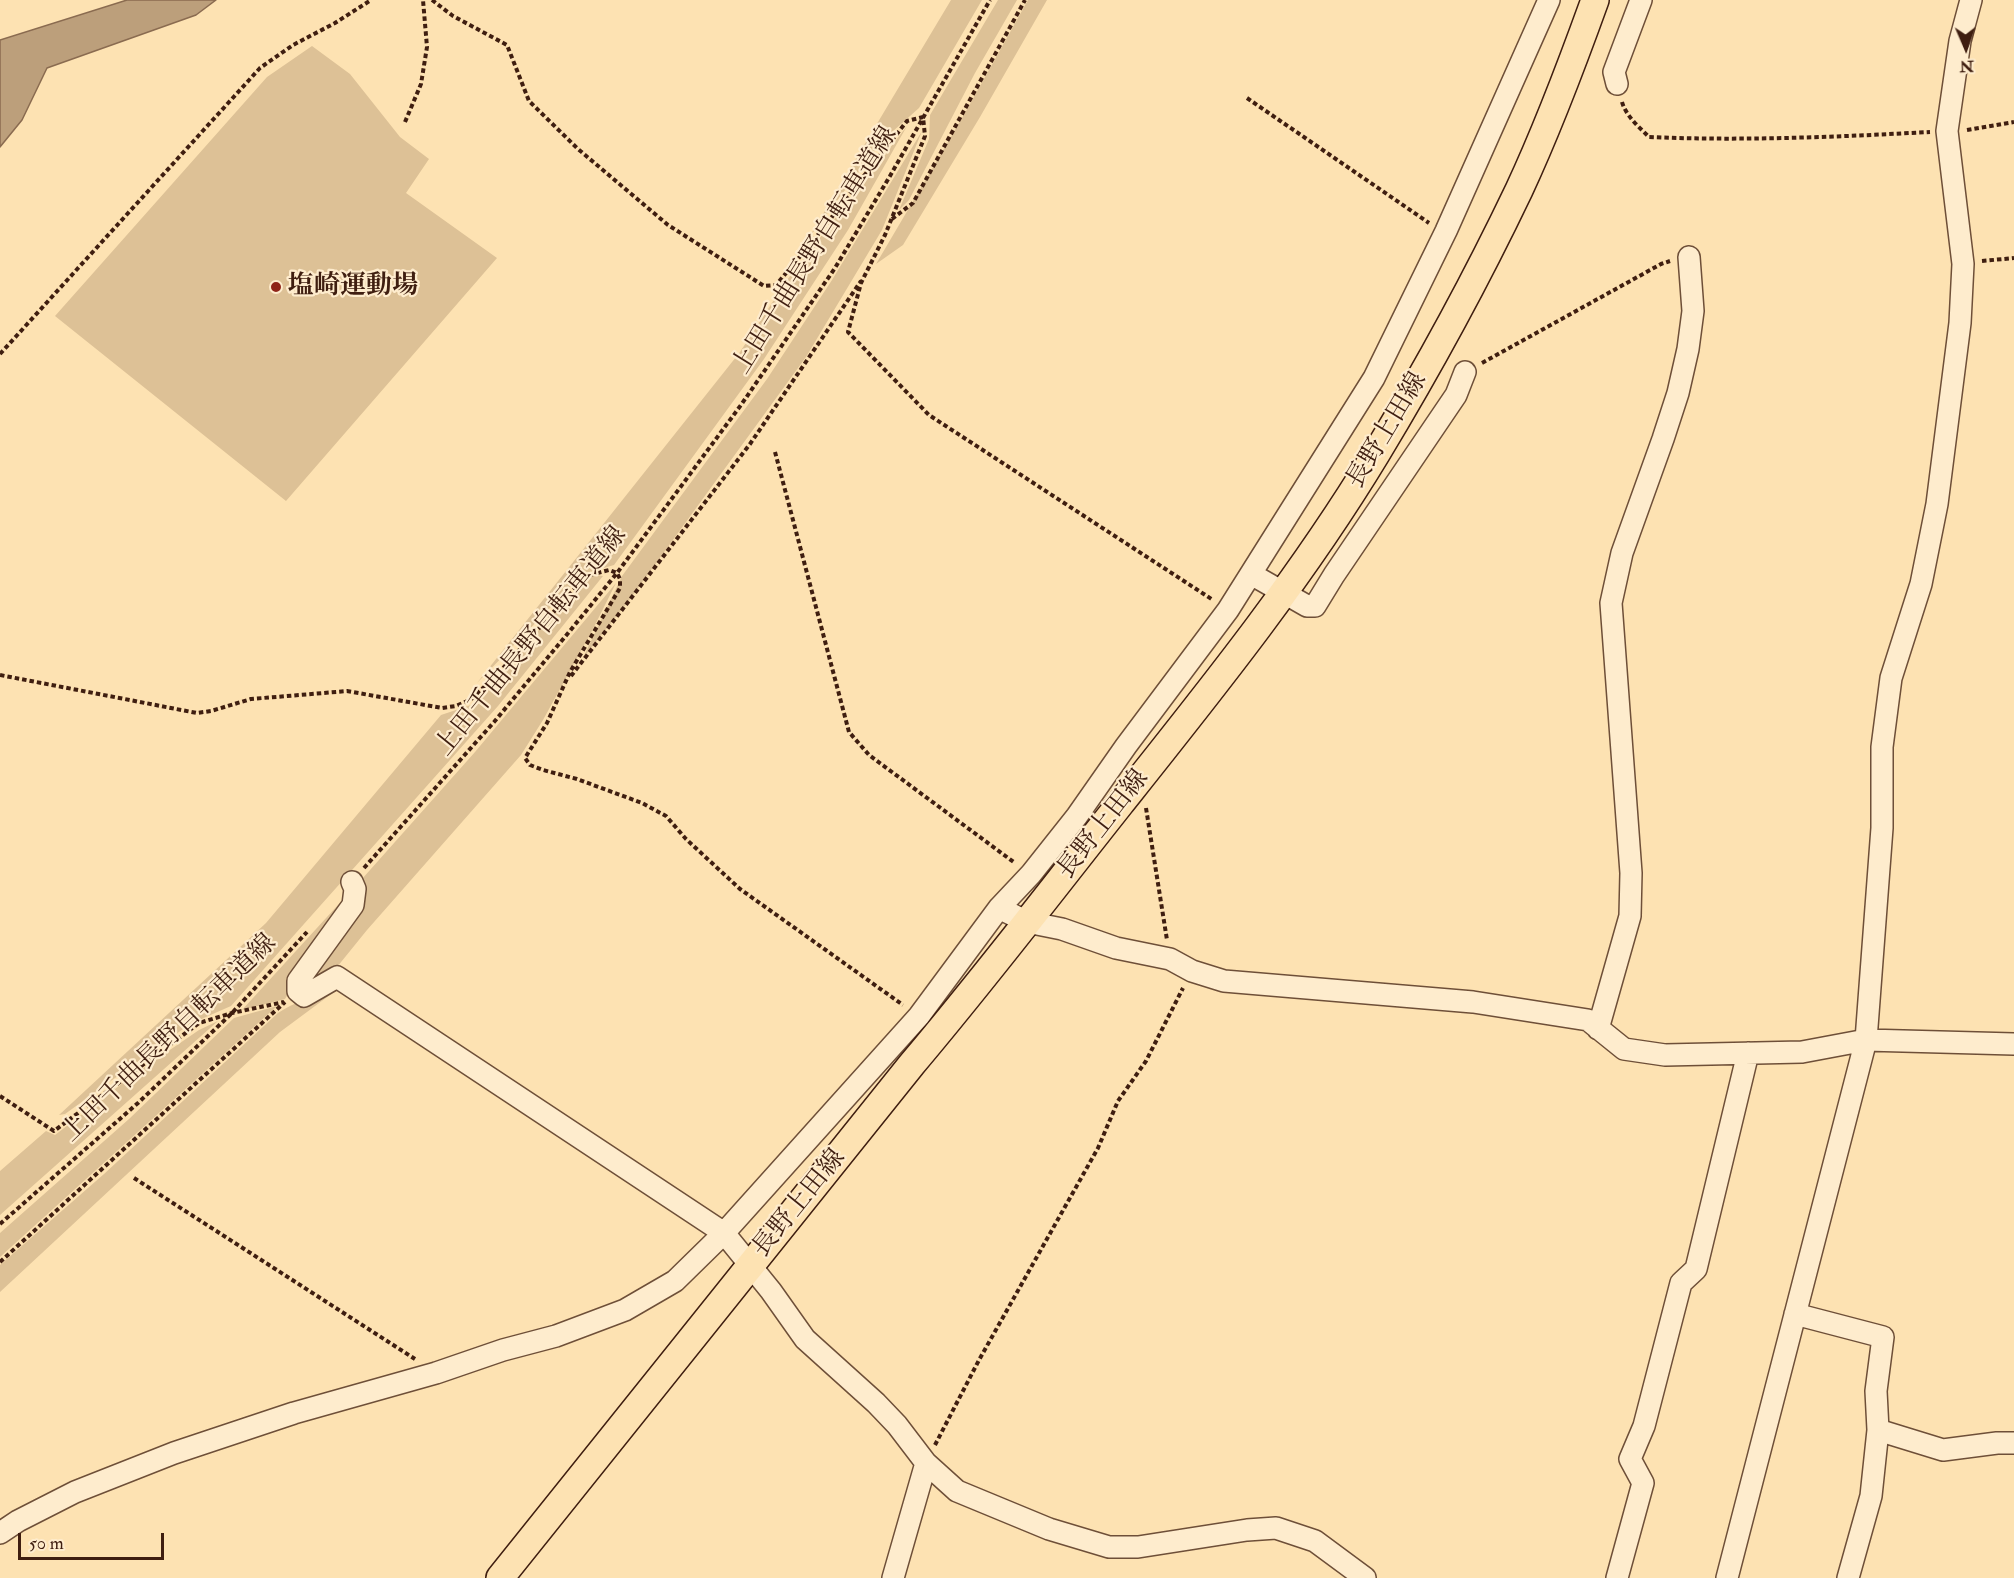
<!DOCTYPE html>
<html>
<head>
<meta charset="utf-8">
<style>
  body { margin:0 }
  #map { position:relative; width:2014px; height:1578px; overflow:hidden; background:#fde2b2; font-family:"IM FELL Double Pica",serif }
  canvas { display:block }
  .north { position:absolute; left:1936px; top:18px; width:60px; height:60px; -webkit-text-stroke:4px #feeccd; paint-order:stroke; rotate:178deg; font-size:16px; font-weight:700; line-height:24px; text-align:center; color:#3f1e10 }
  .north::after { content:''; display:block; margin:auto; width:21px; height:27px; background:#3f1e10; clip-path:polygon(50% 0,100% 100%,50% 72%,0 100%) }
  .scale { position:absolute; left:18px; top:1533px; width:146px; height:27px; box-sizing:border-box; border:3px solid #3f1e10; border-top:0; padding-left:8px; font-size:18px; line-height:21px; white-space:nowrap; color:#3f1e10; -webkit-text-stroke:4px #feeccd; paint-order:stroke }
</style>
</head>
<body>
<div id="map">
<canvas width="2014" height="1578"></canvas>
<div class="north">N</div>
<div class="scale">50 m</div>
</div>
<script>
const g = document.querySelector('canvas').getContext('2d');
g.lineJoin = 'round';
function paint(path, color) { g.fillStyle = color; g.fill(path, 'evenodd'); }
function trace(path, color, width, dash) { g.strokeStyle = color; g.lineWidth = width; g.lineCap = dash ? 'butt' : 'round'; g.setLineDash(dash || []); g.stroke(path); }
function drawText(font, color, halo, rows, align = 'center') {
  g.font = font + ' "IM FELL Double Pica","Noto Serif JP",serif'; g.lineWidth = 4.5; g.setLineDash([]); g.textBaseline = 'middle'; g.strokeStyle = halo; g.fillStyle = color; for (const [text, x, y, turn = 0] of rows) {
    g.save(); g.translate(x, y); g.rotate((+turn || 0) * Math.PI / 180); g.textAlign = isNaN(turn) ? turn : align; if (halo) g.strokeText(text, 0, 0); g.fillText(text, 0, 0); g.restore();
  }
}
paint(new Path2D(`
  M951,0H982L919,108L883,140L808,239Z
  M998,0H1017L975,73L909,200L899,210L929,139L930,115Z
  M1028,0H1047L980,117L903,245L876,264L965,113Z
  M312,46L350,74L400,137L429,159L406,193L497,258L286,501L55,316L267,77Z
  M907,126L848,230L764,359L614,565L583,574L477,683L740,352L787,280Z
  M922,131L882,230L806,357L627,603L583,658L622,576L767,379L832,280Z
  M596,575L603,576L498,706L231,1006L190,1024L65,1114L59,1115L266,923L441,715L471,705L587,577Z
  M616,583L594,627L543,720L521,755L367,930L333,972L309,990L305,979L358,908L362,879L475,752Z
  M348,894L285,999L242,1010Z
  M331,989H338L280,1032L0,1292V1265L104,1174L278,1013C294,1002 313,997 331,989Z
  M277,1006L0,1257V1233L129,1119L234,1018Z
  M218,1021L0,1215V1171L46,1131L55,1135L132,1076L199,1030Z`), '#ddc196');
const water = new Path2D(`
  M127,0H216L196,15L47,68L22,120L0,147V40Z`);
paint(water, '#bc9f7b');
trace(water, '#8a6b50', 1.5);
const minor = new Path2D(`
  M1617,84L1614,72L1641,0
  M1251,574L1307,606H1315L1334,575L1456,395L1465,372
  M352,882L355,889L353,905L298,981V991L304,996L337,977L724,1233L771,1291L805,1339L876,1403L897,1425L926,1463L957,1491L1049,1529L1109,1547H1138L1247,1530L1276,1528L1315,1541L1365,1578
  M999,908L1027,922L1062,929L1116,948L1170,959L1192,971L1224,981L1473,1002L1588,1020L1624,1049L1665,1055L1802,1052L1866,1040L2014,1044
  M1598,1029L1630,916L1631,873L1611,603L1622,553L1663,439L1678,393L1688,349L1693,311L1689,257
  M1795,1314L1883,1337L1876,1391L1878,1430L1871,1496L1848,1578
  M1878,1430L1943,1450L1997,1443H2014
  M0,1533L18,1521L75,1492L174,1453L294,1413L436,1373L503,1350L556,1336L625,1310L675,1281L724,1233L919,1016L999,908L1031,874L1077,816L1126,746L1228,610L1374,378L1446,231L1549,0
  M893,1578L926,1463
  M1617,1578L1643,1483L1630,1459L1644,1426L1681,1283L1696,1269L1748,1053
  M1727,1578L1866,1040L1882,828V747L1891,678L1921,584L1937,504L1960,323L1963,264L1947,131L1960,41L1971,0`);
const major = new Path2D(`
  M500,1578L912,1064C984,979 1051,891 1120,804C1210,691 1301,578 1376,454C1428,368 1476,280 1519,190C1548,128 1572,64 1595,0`);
trace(minor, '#6e4f38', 24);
trace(major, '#3f1e10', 30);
trace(new Path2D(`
  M432,0L453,16L507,45L529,101L578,149L668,225L764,286L776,285L813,241L907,121L923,117L925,136L885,235L861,283L848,332L929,415L1213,600
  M1247,98L1429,223
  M1622,102C1626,116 1639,127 1649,137C1743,141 1836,137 1930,132
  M405,122L421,84L427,47L423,0
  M1967,130L2014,122
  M892,219L913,203L1025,0
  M1982,261L2014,258
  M0,354L260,68L293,45L335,23L371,0
  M1482,363L1661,264L1670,261
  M775,452L849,732L869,755L1015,863
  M0,675L197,713L211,711L251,699L347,691L442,708L456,706L470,700L495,677L586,576L609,570L617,573L620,579V588L570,672L547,723L525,758L530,765L543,770L577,779L642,803L666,816L686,839L740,889L903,1005
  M571,676L750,444L861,281
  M1146,808L1167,940
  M364,868L494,722L569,632L617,573L741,405L835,268L890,176L990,0
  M0,1096L54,1131L199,1023L232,1013L284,1002
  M134,1178L415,1359
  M0,1224L138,1103L232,1013L307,932
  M0,1262L285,1002
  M935,1445L979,1360L1098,1148L1118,1101L1146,1061L1183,988`), '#3f1e10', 4, [4.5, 3]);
trace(minor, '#feeccd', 21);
trace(major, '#fde2b2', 27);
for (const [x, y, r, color] of [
  [276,287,6,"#8f2418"]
]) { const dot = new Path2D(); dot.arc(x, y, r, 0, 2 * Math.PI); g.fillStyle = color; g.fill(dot); trace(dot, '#feeccd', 2); }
drawText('26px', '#3f1e10', '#feeccd', [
  ["上田千曲長野自転車道線",816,251,-58],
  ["長野上田線",1388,431,-59],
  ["上田千曲長野自転車道線",532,642,-51],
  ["長野上田線",1104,825,-52],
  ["上田千曲長野自転車道線",170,1039,-44],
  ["長野上田線",800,1204,-51]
]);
drawText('bold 26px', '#3f1e10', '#feeccd', [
  ["塩崎運動場",288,287]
], 'left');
</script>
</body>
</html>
